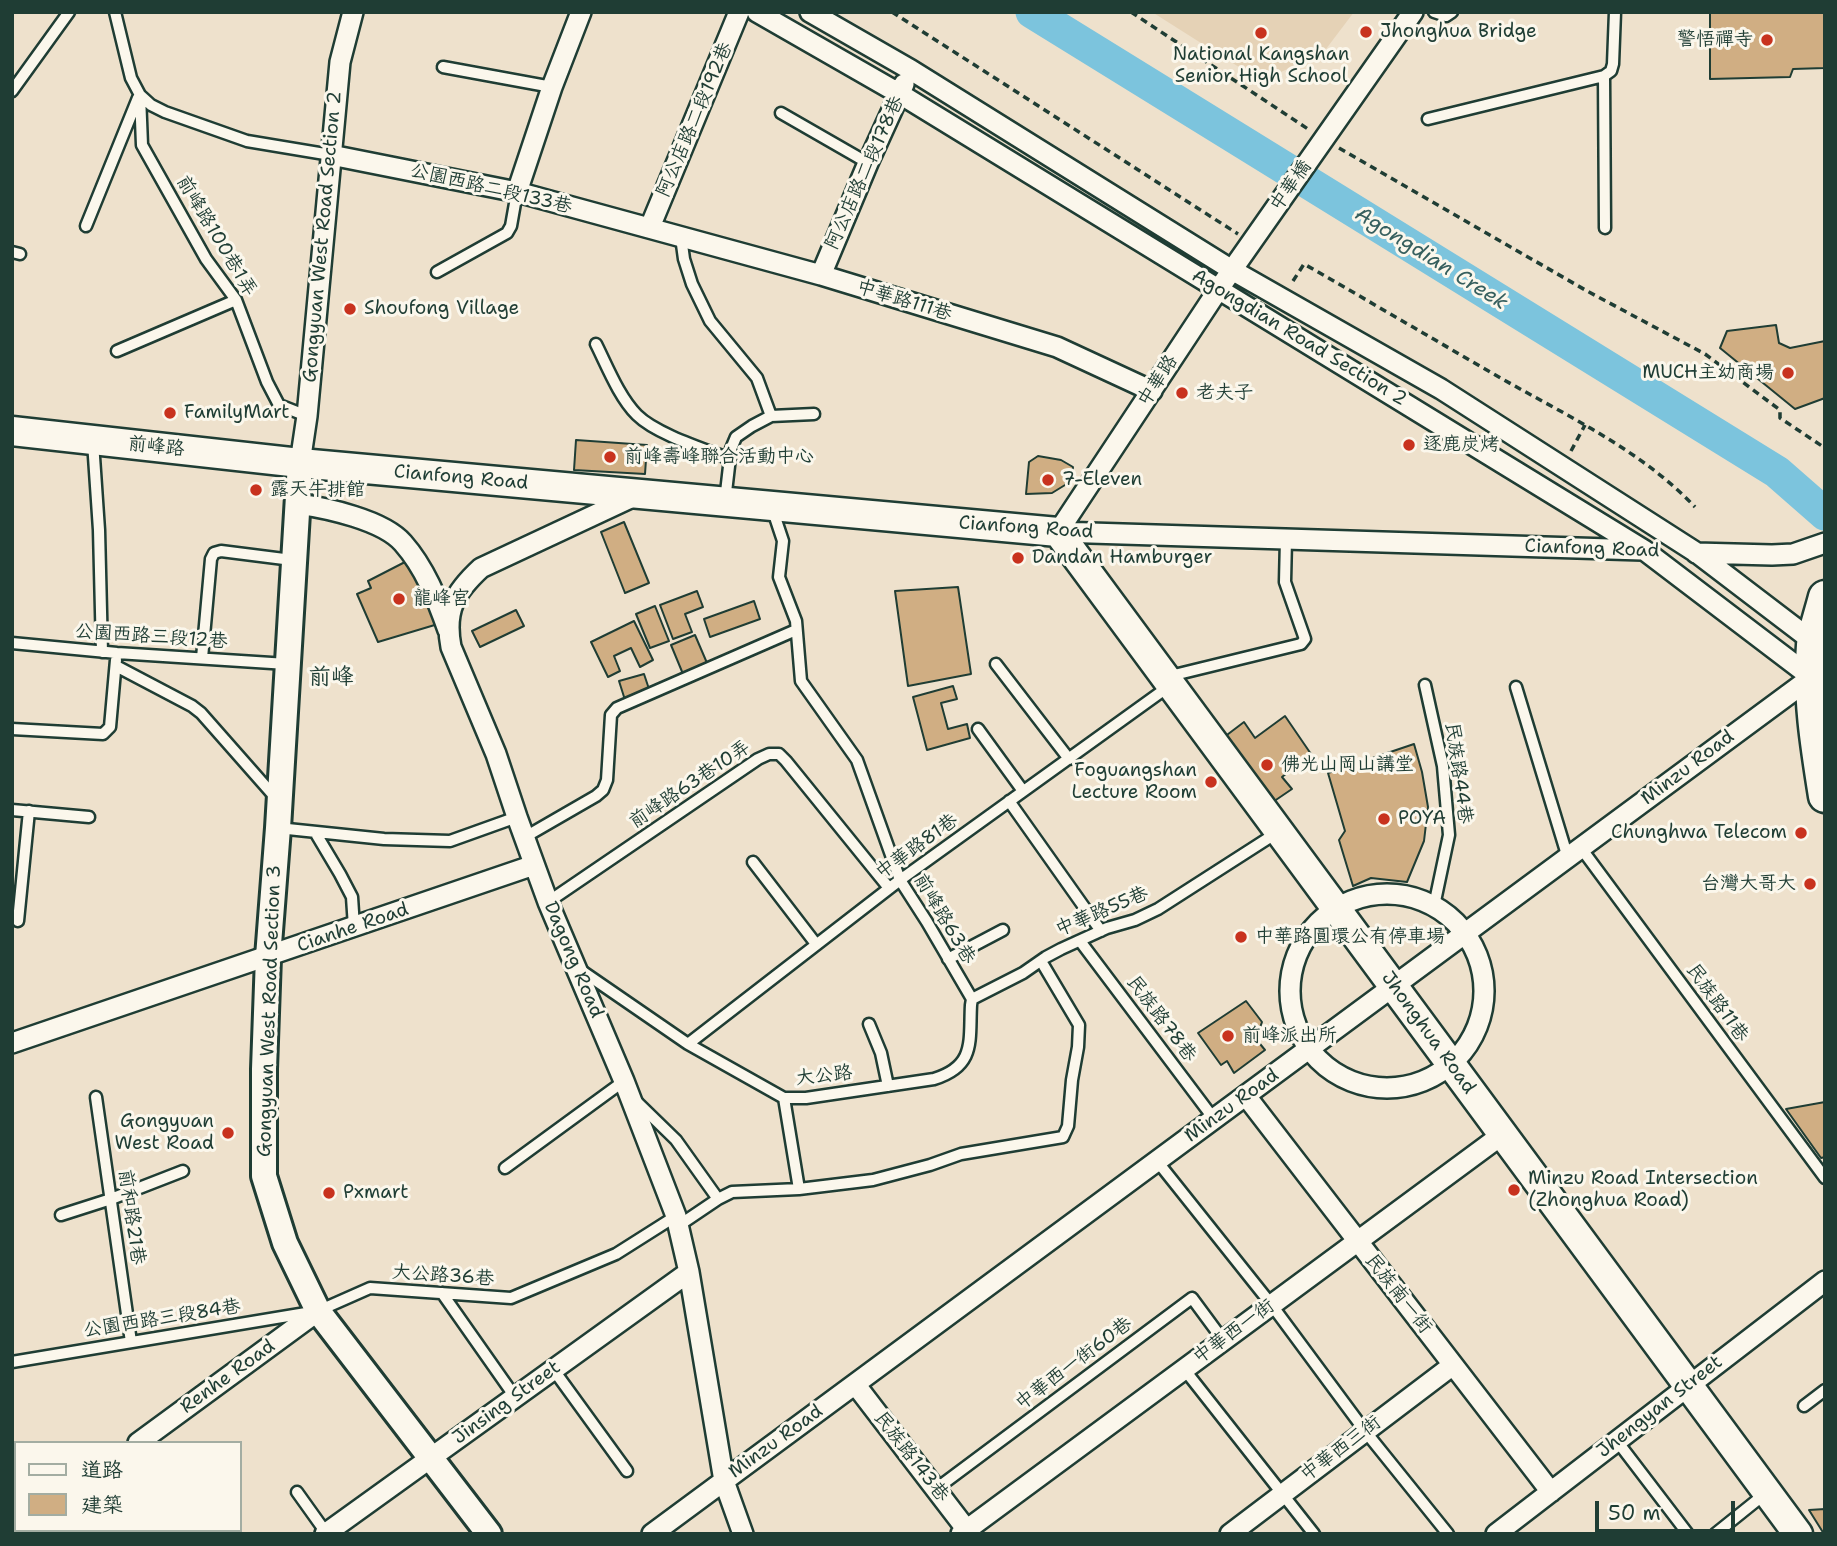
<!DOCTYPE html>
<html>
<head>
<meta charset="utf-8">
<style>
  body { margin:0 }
  #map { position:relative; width:1837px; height:1546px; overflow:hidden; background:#eee1cc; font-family:"Shantell Sans","LXGW WenKai TC",sans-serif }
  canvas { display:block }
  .frame { position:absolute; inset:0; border:14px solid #1f3d34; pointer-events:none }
  .legend { position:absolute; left:14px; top:1441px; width:228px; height:91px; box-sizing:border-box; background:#fbf7ec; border:2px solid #a3ada2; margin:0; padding:9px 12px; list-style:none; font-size:21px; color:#1f3d34 }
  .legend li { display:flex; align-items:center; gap:14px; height:35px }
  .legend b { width:35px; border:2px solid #a3ada2 }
  .scale { position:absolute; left:1595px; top:1501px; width:140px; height:32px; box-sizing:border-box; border:4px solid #1f3d34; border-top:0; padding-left:9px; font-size:21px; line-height:24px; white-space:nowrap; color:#1f3d34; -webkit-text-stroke:5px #fbf7ec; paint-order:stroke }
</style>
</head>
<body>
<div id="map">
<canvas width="1837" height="1546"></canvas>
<div class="frame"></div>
<ul class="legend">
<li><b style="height:9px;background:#fbf7ec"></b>道路</li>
<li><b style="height:19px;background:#d0ae83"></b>建築</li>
</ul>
<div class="scale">50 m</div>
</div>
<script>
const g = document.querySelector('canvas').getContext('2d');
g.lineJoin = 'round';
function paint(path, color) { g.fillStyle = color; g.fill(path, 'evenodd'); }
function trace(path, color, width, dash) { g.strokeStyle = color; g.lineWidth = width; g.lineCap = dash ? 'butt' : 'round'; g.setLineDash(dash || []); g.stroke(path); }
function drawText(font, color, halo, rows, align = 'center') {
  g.font = font + ' "Shantell Sans","LXGW WenKai TC",sans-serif'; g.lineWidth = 6; g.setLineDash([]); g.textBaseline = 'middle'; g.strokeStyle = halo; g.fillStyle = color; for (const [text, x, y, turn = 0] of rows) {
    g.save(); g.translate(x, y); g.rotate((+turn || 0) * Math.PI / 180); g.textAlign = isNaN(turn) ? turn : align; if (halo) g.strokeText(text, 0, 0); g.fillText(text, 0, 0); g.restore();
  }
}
paint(new Path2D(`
  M1152,12H1354L1323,53L1261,81Z`), '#e5d2b6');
trace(new Path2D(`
  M1032,12L1777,472L1825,514`), '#7cc4dd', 33);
const building = new Path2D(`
  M1710,12H1825V68L1793,69L1790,77L1710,79Z
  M1776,325L1779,343L1790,348L1825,341V398L1795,409L1720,348L1727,331Z
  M576,440L647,445L645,474L574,470Z
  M1038,456L1061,460L1073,467L1072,475L1065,485L1052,493L1026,494L1029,462Z
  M624,522L649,583L625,593L601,532Z
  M405,562L423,585L438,624L378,642L357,594L371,588L368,581Z
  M958,587L971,674L908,686L895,591Z
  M697,591L703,607L685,614L692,632L673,639L660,605Z
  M754,601L760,619L710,637L704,619Z
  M655,606L669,641L650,648L636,614Z
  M516,610L524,626L480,647L472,631Z
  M634,621L653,660L640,667L631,648L614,656L620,671L608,677L591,642Z
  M695,635L707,663L683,674L671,645Z
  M644,674L650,692L625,700L619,681Z
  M953,686L957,699L941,703L948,729L967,724L970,738L927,750L913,697Z
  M1285,716L1311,754L1282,777L1292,789L1267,806L1219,741L1244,722L1255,738Z
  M1414,744L1422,772L1428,807L1424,841L1407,882L1371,878L1353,886L1339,840L1345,831L1328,773Z
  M1246,1001L1262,1022L1256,1039L1265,1050L1234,1073L1227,1061L1221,1065L1198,1033Z
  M1825,1102V1157L1821,1158L1786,1109Z
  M1825,1509V1534H1824L1809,1510Z`);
paint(building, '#d0ae83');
trace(building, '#1f3d34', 2);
const service = new Path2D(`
  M115,12L131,78L140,95L151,105L165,112L247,141L331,155
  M1434,12L1446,16L1452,12
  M443,67L552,87
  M1604,76L1605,228
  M12,91L69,12
  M140,95L142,145L206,259L236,300L267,382L279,405L307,416
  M781,113L868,163
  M1428,119L1604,76L1611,71L1613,64L1615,12
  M86,226L138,98
  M681,237L684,259L692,284L710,321L757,378L771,416
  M12,252L20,254
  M437,272L507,233L511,226L517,192
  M596,344C607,366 619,397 637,415C656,434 704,449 730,459
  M117,351L236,300
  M93,442L99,530L102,652
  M725,501L731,449L736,437L752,426L771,416L814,414
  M772,508L783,541L779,577L796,621L801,681L857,760L900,880L927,922L972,999
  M12,643L117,653L287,664
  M202,658L211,559L214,553L221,551L292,560
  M996,664L1069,759
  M116,666L192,706L201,713L275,797
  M1170,676L1301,644L1305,639L1285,582L1286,539
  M1425,685L1443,766L1449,835L1434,906
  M1516,687L1568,858
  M12,729L103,734L110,727L116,660
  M978,729L1023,791
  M1009,801L1101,931
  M12,810L89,817
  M278,828L384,839L450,841L517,817
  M315,832L340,874L352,897L354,927
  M525,837L596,796L603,790L607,780L611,715L617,708L796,630
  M1581,848L1825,1178
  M753,862L816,944
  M548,902L758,759L769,754H779L786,761L889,888
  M18,921L29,811
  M1080,941L1214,1119
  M948,959L1003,930
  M579,969L688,1044L784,1098H806L934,1079C976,1066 969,1041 971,1005L972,999
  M972,999L1023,973L1046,957L1061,949L1107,928L1135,920L1158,909L1278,832
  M869,1024L881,1053L888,1086
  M688,1044L900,880L1168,687
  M96,1097L131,1342
  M784,1098L799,1189
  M638,1103L676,1140L718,1199
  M1157,1161L1271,1304L1365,1431L1448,1534
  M505,1168L624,1081
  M61,1215L111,1199L183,1171
  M678,1226L718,1199L732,1192L799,1189L873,1180L930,1165L961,1154L1063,1137L1068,1126L1072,1080L1078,1047L1079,1025L1041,961
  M442,1293L515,1397
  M12,1362L318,1311L370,1288L511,1298L616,1254L676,1216
  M553,1369L627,1471
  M1184,1369L1314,1534
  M1804,1406L1825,1390
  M1617,1441L1688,1534
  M936,1489L1192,1298L1223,1340
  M297,1492L327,1534
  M201,1530L203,1534
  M1715,1534L1766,1493`);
const minor = new Path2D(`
  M757,12L900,94L1644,550L1815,680
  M810,12L911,70L1232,270L1441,389L1697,553L1819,646
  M331,155L517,192L821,275L1057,347L1152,391
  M517,192L552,87L581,12
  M650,227L739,12
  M821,275L868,163L904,84
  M300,463L307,416L340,62L353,12
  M637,495L481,568C455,592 444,610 451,647L496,754L517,817L548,902L624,1081L676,1216L689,1272L724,1481L743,1534
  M298,504C327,508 383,520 403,543C425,568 437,599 448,630
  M1058,532L1642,550
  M1058,532L1218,290L1413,12
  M1696,553L1772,555L1793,554L1825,543
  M1290 991a97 97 0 1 1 194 0a97 97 0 1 1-194 0Z
  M12,1043L534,865
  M1246,1096L1551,1492
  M855,1384L970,1534
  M138,1443L318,1311
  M14,1534L19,1530
  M325,1534L689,1272
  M652,1534L1812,677
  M961,1534L1503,1134
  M1230,1534L1453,1365
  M1496,1534L1825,1281`);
const tertiary = new Path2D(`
  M300,463L278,828L268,957L264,1069V1176L285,1243L318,1311L489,1534`);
const secondary = new Path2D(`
  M12,431L300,463L1058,532L1798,1534`);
const primary = new Path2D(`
  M1825,597C1821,613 1815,629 1813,645C1809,696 1817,746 1825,796`);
trace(service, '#1f3d34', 15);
trace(minor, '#1f3d34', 24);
trace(tertiary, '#1f3d34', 30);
trace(secondary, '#1f3d34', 33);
trace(primary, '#1f3d34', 37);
trace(new Path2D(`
  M892,12L1238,234
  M1131,12L1308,129
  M1339,148L1587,291L1705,354L1780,410V418L1825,448
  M1293,281L1304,264C1374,304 1443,345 1513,385C1576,420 1645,454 1695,507
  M1571,451L1585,425`), '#1f3d34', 3.5, [7, 5]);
trace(service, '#fbf7ec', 10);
trace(minor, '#fbf7ec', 19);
trace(tertiary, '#fbf7ec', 24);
trace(secondary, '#fbf7ec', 28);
trace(primary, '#fbf7ec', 32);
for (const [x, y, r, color] of [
  [1366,32,7,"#c8321e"],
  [1261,33,7,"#c8321e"],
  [1767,40,7,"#c8321e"],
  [350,309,7,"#c8321e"],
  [1788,373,7,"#c8321e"],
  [1182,393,7,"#c8321e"],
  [170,413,7,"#c8321e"],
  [1409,445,7,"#c8321e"],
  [610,457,7,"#c8321e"],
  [1048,480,7,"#c8321e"],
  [256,490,7,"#c8321e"],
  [1018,558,7,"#c8321e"],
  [399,599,7,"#c8321e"],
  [1267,765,7,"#c8321e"],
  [1211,782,7,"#c8321e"],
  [1384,819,7,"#c8321e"],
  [1801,833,7,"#c8321e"],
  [1810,884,7,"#c8321e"],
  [1241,937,7,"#c8321e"],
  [1228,1036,7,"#c8321e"],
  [228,1133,7,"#c8321e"],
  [1514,1190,7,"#c8321e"],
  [329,1193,7,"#c8321e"]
]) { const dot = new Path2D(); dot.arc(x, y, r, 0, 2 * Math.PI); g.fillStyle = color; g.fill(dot); trace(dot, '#fbf7ec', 2.5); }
drawText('19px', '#1f3d34', '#fbf7ec', [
  ["Jhonghua Bridge",1380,32],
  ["警悟禪寺",1753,40,"right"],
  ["National Kangshan",1261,55,"center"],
  ["Senior High School",1261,77,"center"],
  ["Shoufong Village",364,309],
  ["MUCH主幼商場",1774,373,"right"],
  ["老夫子",1196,393],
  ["FamilyMart",184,413],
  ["逐鹿炭烤",1423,445],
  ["前峰壽峰聯合活動中心",624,457],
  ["7-Eleven",1062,480],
  ["露天牛排館",270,490],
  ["Dandan Hamburger",1032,558],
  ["龍峰宮",413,599],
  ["佛光山岡山講堂",1281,765],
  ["Foguangshan",1197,771,"right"],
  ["Lecture Room",1197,793,"right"],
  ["POYA",1398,819],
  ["Chunghwa Telecom",1787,833,"right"],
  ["台灣大哥大",1796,884,"right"],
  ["中華路圓環公有停車場",1255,937],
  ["前峰派出所",1242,1036],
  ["Gongyuan",214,1122,"right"],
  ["West Road",214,1144,"right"],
  ["Minzu Road Intersection",1528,1179],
  ["(Zhonghua Road)",1528,1201],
  ["Pxmart",343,1193]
], 'left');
drawText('19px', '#1f3d34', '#fbf7ec', [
  ["阿公店路二段192巷",695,120,-67],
  ["阿公店路二段178巷",865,173,-66],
  ["中華橋",1291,186,-55],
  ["公園西路二段133巷",491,189,13],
  ["前峰路100巷1弄",216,236,59],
  ["Gongyuan West Road Section 2",323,237,-85],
  ["中華路111巷",904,301,17],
  ["Agongdian Road Section 2",1299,338,31],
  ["中華路",1158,381,-57],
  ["前峰路",156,447,6],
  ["Cianfong Road",461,478,5],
  ["Cianfong Road",1026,528,4],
  ["Cianfong Road",1592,549,2],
  ["公園西路三段12巷",151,637,4],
  ["Minzu Road",1688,768,-37],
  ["民族路44巷",1458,773,82],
  ["前峰路63巷10弄",690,785,-34],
  ["中華路81巷",917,847,-36],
  ["中華路55巷",1102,912,-23],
  ["前峰路63巷",944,919,59],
  ["Cianhe Road",353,928,-19],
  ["Dagong Road",573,960,67],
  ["民族路11巷",1717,1003,54],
  ["Gongyuan West Road Section 3",270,1011,-88],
  ["民族路78巷",1161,1019,53],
  ["Jhonghua Road",1428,1033,54],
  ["大公路",824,1076,-6],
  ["Minzu Road",1232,1106,-36],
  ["前和路21巷",131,1217,82],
  ["大公路36巷",443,1276,4],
  ["民族南一街",1398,1294,52],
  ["公園西路三段84巷",162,1319,-9],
  ["中華西一街",1234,1332,-36],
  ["中華西一街60巷",1074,1364,-37],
  ["Renhe Road",228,1377,-36],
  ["Jinsing Street",507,1403,-36],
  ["Jhengyan Street",1660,1407,-38],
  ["Minzu Road",776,1442,-36],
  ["中華西三街",1341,1449,-37],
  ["民族路143巷",911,1457,52]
]);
drawText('italic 21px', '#365f5e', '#fbf7ec', [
  ["Agongdian Creek",1431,259,32]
]);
drawText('23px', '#1f3d34', '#fbf7ec', [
  ["前峰",331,678]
]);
</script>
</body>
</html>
